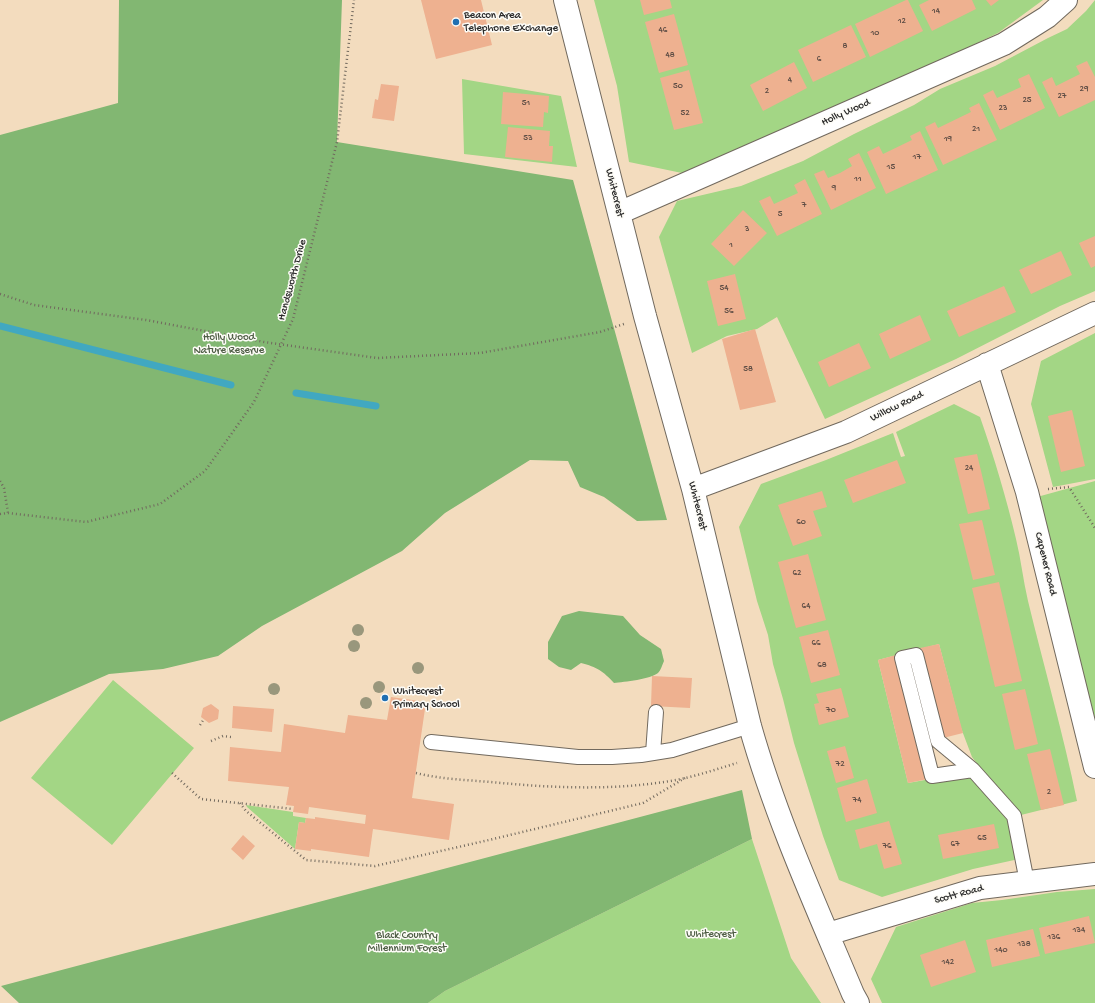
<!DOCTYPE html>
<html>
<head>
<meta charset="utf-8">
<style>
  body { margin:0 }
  canvas { display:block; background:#f3dcbe }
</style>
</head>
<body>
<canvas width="1095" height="1003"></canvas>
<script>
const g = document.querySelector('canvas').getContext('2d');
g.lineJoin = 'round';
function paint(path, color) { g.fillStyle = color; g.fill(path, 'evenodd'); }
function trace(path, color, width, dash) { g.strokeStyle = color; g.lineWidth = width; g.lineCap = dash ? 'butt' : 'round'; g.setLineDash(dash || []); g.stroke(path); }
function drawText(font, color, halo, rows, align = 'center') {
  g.font = font + ' "Gochi Hand",sans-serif'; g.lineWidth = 3; g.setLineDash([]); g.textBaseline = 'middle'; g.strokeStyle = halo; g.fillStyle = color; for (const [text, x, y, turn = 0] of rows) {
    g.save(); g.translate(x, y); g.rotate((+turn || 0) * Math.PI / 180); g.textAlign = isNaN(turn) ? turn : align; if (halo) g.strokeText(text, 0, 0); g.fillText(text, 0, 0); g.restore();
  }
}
paint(new Path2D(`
  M594,0H1043L998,33L967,48L909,76L764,139L682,173L629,162L617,86Z
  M1095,0V291L1060,306L956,359L825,419L777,317L757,329L727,336L692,353L659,237L677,201L741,186L803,161L854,134L914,105L940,89L995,66L1048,38L1067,29L1086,11Z
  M462,79L561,96L577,167L464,154Z
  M1095,333V479L1053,487L1031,404L1041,361Z
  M954,404L980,417C994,457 1006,497 1016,539C1021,559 1023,580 1028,601C1044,667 1063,733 1077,801L1021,815L996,788L972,757L961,728L939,644L878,660L908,783L970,772L1009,818L1019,859L973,869L882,897L839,880L823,836L794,743L783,699L773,664L768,635L757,601L739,527L761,484L826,460L893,433L901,457L905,456L896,432Z
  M1095,481V740L1037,497Z
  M113,680L194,748L112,845L31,778Z
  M246,805L293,812V816L306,818L305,823L299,822L295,849L247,807Z
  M752,839L791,958L821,1003H428L445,991Z
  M1095,889V1003H882L871,979L896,927L972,903L1002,900L1057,892Z`), '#a3d685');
paint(new Path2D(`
  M119,0H342L337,142L573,180L667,520L637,521L604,497L580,487L568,461L530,460L445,513L402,551L262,626L218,656L163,669L109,674L0,722V135L118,103Z
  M579,611L623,616L640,635L661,649L664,661C662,665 661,670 658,673C651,679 624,682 614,683C603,671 597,667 581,663L571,670L559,667L548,659V642L562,616Z
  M742,790L752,839L445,991L428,1003H19L1,986Z`), '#82b772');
trace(new Path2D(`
  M0,326L231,385
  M296,393L376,406`), '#41a8c1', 7);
paint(new Path2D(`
  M421,0H481L492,45L436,59Z
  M640,0H670L672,8L644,15Z
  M906,0H908L923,31L870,57L855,24Z
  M929,0H972L976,9L932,31L919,5Z
  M986,0H999L991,6Z
  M674,14L688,65L659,73L645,22Z
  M851,25L866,57L813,82L798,50Z
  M1087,61L1095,77V100L1059,117L1042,82L1052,77L1056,86L1080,74L1076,66Z
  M794,62L807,88L763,111L750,85Z
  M689,70L703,123L674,130L660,78Z
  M1029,74L1045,108L1000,130L983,95L993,90L997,98L1021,87L1018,79Z
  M381,84L399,86L394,121L372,118L375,99L378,100Z
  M503,92L549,96L548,113L544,112L543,127L501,124Z
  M979,103L997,140L943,165L925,127L935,122L938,128L971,112L969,108Z
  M508,127L550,131L549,146H553L552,162L505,157Z
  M920,131L938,170L886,194L867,152L879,146L883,154L912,140L910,136Z
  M859,153L876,188L831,210L814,174L824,170L828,178L840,173L852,166L848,159Z
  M805,179L822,214L777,236L759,201L770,196L774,204L798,193L794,185Z
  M743,210L767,233L734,266L711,244Z
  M1095,236V266L1091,268L1079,243Z
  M1061,251L1072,275L1031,294L1019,270Z
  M735,274L746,319L718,326L707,281Z
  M1004,286L1016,312L959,337L947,311Z
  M920,315L931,340L890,359L879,334Z
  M755,329L776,402L740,410L722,339Z
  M859,343L871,368L829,387L818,362Z
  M1072,410L1085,466L1061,472L1048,416Z
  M977,454L990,509L968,514L954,458Z
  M897,460L906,483L853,503L844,480Z
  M822,491L827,507L813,511L822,536L793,546L778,505Z
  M982,520L995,575L973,580L959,524Z
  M808,554L826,620L796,628L778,562Z
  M999,582L1022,681L995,687L972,588Z
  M828,630L840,675L811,683L799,637Z
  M939,644L963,733L943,738L920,648Z
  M896,655L928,779L908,783L878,660Z
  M652,676L692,678L690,708L651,706Z
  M841,688L849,717L819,725L814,704L819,703L816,694Z
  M1025,689L1038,744L1015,750L1002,694Z
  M391,697L426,702L412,798L454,804L449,840L373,829L369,857L311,849V851L295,849L299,822L305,823L306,818L315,819V817L365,824L366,815L309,807L308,814L293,812L294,806L286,805L289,787L228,781L230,747L281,752L284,724L345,733L348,715L387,720Z
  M211,704L219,710L218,719L209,723L201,717L203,708Z
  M233,706L274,709L272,732L232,728Z
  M845,746L854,778L836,783L827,751Z
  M1050,749L1064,805L1041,810L1027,754Z
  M867,779L877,813L846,822L837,788Z
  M889,821L902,864L884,869L877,844L860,849L855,830Z
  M994,824L999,848L943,859L938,835Z
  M243,835L255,846L243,860L231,849Z
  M1089,916L1095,943L1045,954L1039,928Z
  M1033,929L1040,956L992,967L986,940Z
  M965,940L976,972L931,987L920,955Z`), '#eeb190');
const lane = new Path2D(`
  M431,742L578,757H612L641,755L672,750L750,726
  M653,753L656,712
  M973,770L938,741L916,655L902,658L932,776L973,770L1014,816L1027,882`);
const street = new Path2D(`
  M565,0L645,316L693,489L750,726C776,818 816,906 853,994L858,1003
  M619,213L1004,44L1047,17L1066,0
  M987,364L1027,492L1095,767
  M693,489L846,432L1095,313
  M828,934L980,888L1095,874`);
trace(lane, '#71695e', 16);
trace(street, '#71695e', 24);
trace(new Path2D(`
  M0,294L34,305L146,320L264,342L377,358L480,353L600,332L624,324
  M0,481L4,488L8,513
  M1048,489L1069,487L1095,528
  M0,514L8,513L86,522L160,504L205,471L254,402L293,319L337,142L354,0
  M200,725L204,719
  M211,741L223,736L231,737
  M172,773L201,799L293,809
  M416,773C440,779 466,780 491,782C552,788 615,791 676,780C697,776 717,769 737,763
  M240,803L246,811L306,860L375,866L489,840L643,803L685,778`), '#71695e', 2.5, [1, 3]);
trace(lane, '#fff', 14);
trace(street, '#fff', 22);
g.fillStyle = '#99977c';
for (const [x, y] of [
  [358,630],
  [354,646],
  [418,668],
  [379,687],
  [274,689],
  [366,703]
]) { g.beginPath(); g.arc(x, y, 6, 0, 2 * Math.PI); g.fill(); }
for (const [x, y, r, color] of [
  [456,22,4,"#1f6fb2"],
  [385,698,4,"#1f6fb2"]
]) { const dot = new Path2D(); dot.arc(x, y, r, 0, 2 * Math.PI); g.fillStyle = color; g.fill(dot); trace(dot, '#fdfcf7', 1.5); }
drawText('9px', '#5c4c44', null, [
  ["14",936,12],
  ["12",902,22],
  ["46",663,31],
  ["10",875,34],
  ["8",845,47],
  ["48",670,56],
  ["6",819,60],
  ["4",790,81],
  ["50",678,87],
  ["29",1084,90],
  ["2",767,92],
  ["27",1062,97],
  ["25",1027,101],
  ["51",526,104],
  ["23",1003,109],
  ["52",685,114],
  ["21",976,130],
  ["53",528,139],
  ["19",948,140],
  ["17",917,158],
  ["15",891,168],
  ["11",858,180],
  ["9",834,189],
  ["7",804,206],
  ["5",780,215],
  ["3",747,230],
  ["1",731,246],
  ["54",724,289],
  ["56",729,312],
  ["58",748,370],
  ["24",969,469],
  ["60",801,523],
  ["62",797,574],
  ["64",806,607],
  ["66",816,644],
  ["68",822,666],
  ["70",831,711],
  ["72",840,765],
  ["2",1049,793],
  ["74",857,801],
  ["65",982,839],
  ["67",955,845],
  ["76",887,847],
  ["134",1079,931],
  ["136",1054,938],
  ["138",1024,945],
  ["140",1001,951],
  ["142",948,963]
]);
drawText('11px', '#2b2b2b', '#fdfcf7', [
  ["Beacon Area",464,16],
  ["Telephone Exchange",464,29],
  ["Whitecrest",393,692],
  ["Primary School",393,705]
], 'left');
drawText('11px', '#2b2b2b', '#fdfcf7', [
  ["Holly Wood",846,113,-24],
  ["Whitecrest",614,193,76],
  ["Handsworth Drive",293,280,-75],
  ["Willow Road",897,407,-26],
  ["Whitecrest",697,506,76],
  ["Capener Road",1045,564,76],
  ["Scott Road",959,895,-15]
]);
drawText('11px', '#4f5e46', '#fdfcf7', [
  ["Holly Wood",229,338],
  ["Nature Reserve",229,351],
  ["Whitecrest",711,935],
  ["Black Country",407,936],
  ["Millennium Forest",407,949]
]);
</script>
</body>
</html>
